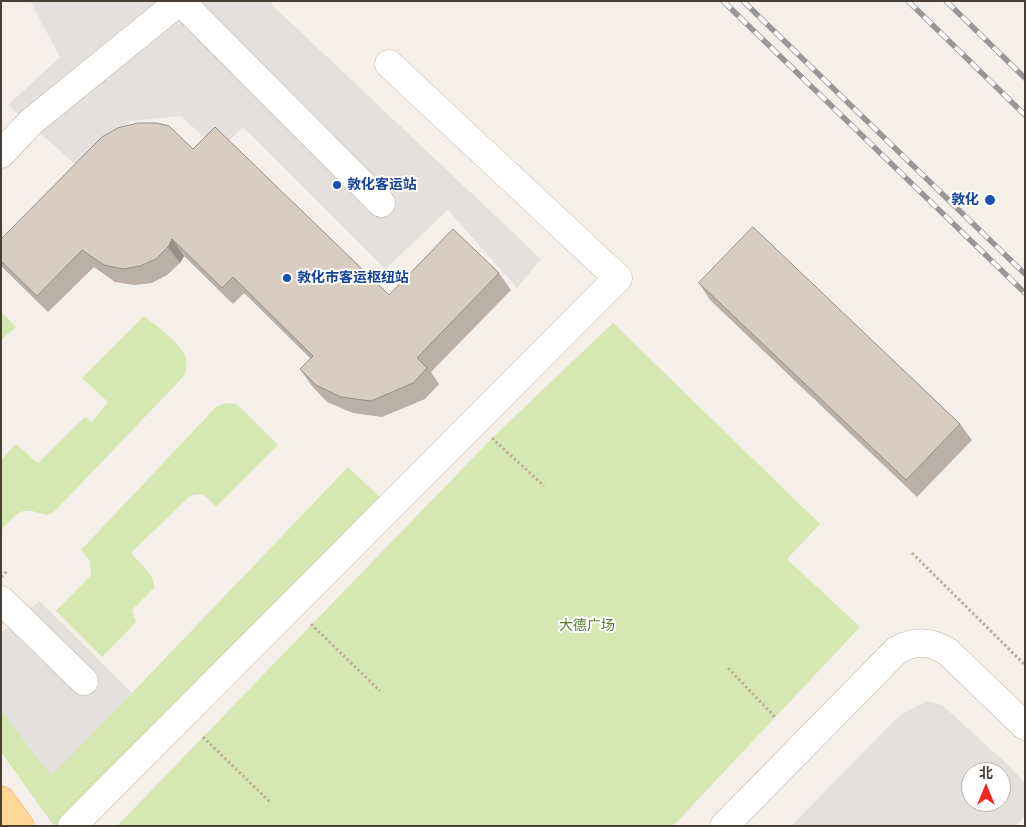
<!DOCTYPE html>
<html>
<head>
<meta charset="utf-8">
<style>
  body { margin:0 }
  #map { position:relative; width:1026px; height:827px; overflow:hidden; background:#f4efe9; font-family:Mulish,"Noto Sans SC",sans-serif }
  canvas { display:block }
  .frame { position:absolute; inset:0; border:2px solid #483f37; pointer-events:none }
  .north { position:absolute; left:961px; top:762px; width:50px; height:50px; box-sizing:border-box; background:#fff; border:1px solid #b6b2af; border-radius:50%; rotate:0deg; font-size:14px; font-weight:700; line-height:20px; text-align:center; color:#483f37 }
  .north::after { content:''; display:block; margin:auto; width:18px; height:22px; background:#f9251b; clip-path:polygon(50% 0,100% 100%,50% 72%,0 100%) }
</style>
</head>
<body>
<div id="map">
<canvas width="1026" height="827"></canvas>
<div class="frame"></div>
<div class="north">北</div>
</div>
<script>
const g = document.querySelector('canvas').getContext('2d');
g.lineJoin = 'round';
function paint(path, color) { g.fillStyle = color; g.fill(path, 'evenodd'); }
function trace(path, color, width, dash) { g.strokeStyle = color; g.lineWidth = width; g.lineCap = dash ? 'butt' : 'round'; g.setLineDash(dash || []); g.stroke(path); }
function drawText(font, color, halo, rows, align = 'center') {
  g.font = font + ' Mulish,"Noto Sans SC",sans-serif'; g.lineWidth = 4; g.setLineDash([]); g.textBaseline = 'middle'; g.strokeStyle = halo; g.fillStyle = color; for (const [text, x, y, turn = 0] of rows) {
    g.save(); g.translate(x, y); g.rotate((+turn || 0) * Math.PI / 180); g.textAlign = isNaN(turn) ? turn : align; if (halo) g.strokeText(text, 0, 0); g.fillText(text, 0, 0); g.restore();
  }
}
paint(new Path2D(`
  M1,312L16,327L1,340Z
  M144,316C155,325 181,343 185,356C188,362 186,369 184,376L54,512L46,515C19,506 20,511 1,530V460L16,444L38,463L85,417L92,422L108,402L82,378Z
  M613,323L820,524L787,559L860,627L673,826H117L492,438Z
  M227,403L237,404L278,445L216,507C207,498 203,491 190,496L131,553C140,564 154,572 154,588L132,610L136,622L102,657L56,611L91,575L90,561L81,550L216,407Z
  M348,467L385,502L67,826H54L1,752V710L51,775L132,693Z`), '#d5e8b2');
paint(new Path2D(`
  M30,1H274L271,4L541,259L517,288L448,210L385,269L243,127L219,151L181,116L131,121L75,164L8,105L60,57Z
  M39,601L132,693L51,776L1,710V633Z
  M927,701L942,705L1007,764L1025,783V815L1017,826H791L900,715ZM971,772H1001V802H971Z`), '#e3e0dd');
const minor = new Path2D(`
  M180,1L381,203
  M1,154L31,122L180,1
  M1,600L84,681
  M72,826L618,278L389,64
  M724,826L897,650C915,640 931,641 948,652L1025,726`);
const major = new Path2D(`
  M1,800L20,826`);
trace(minor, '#c0b6ab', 29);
trace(major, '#e3b167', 29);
trace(new Path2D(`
  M492,438L544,486
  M912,553L1025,665
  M1,577L8,570
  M311,624L380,691
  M728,668L776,718
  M203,737L271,803`), '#c1b09c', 3, [2.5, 2.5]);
trace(minor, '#fff', 28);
trace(major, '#fdd698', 28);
const rail = new Path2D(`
  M723,1L1025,293
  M743,1L1025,274
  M908,1L1025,115
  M946,1L1025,78`);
trace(rail, '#979797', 5.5);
trace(rail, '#fff', 4, [11]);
paint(new Path2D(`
  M193,149L389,295L499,273L511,290L431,372L439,384L425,399L382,417L353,413L327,402L312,386L300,369L311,359L244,293L233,304L184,256L180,263L167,275L152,283L134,285L115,282L94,267L48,312L1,266V239Z
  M699,283L960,424L972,440L917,497L710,300Z`), '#bbb0a6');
paint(new Path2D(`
  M172,239L184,256L180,263L168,247Z`), '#989087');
const building = new Path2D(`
  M138,123H157L169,126L193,149L215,127L389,295L453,229L499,273L417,358L427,368L413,383L371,401L341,397L316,385L300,369L313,356L233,277L222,288L172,239L168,247L156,259L140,266L123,269L104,265L82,250L37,296L1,261V239L102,137L118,128Z
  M753,227L960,424L906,480L699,283Z`);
paint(building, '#d9cdc1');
trace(building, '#989087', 1);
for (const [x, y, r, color] of [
  [337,185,5,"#1a4fb4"],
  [990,200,6,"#1a4fb4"],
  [287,278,5,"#1a4fb4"]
]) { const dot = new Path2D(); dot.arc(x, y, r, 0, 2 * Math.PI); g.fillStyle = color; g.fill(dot); trace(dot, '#fff', 2); }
drawText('bold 14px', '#164399', '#fff', [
  ["敦化客运站",347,185],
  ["敦化",979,200,"right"],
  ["敦化市客运枢纽站",297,278]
], 'left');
drawText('14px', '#517a2a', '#fff', [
  ["大德广场",587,626]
]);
</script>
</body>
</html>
